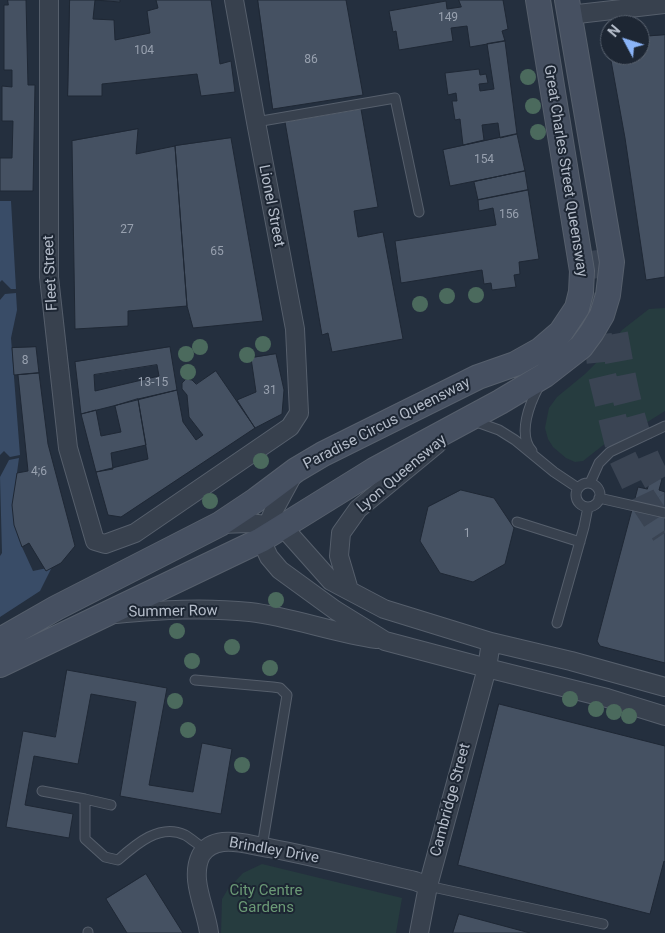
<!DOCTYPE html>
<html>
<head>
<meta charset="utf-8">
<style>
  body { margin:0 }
  #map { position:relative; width:665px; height:933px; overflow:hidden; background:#242f3e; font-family:Roboto,sans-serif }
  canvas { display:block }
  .north { position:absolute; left:600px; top:15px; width:50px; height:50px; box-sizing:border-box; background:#1d2633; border:1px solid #59626f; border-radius:50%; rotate:310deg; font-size:14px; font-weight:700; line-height:20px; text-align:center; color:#b4bcc9 }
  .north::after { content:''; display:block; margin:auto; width:18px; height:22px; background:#8ab4f8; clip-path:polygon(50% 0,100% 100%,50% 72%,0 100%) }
</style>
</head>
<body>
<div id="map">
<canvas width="665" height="933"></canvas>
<div class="north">N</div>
</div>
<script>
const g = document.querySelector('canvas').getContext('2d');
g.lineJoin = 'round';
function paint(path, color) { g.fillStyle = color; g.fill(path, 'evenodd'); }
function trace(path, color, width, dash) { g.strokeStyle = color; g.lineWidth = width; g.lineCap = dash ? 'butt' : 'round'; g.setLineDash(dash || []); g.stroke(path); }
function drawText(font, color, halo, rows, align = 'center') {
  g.font = font + ' Roboto,sans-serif'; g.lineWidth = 4; g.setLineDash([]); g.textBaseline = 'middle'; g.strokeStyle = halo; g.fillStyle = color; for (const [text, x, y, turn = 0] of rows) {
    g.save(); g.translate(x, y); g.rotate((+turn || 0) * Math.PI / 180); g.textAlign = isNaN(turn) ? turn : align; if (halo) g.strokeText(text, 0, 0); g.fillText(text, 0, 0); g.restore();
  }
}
paint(new Path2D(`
  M665,308V411L641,426L611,439L583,461L575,462L566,458L553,447L548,439L545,428L549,408L557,397L585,374L597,362L622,330L649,309Z
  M262,864L402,898L396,933H221L222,899L228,889L243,873Z`), '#263c3f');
paint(new Path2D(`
  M0,201H11L16,289H11L2,280L0,282Z
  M16,293L17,310L11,338L20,455L10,457L4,451L0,455V300L5,294Z
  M19,458L15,487L22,547L33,571L52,567L40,591L0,617V556L2,553L0,477L9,460Z`), '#394c67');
const building = new Path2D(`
  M8,0H26L28,85H35L33,191H0V158H12L13,121H2V86L12,87V70H4V5H8Z
  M70,0H120V2L95,0L93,19L114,20L115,40L150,33L147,11L158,8L156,0H211L220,64L231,61L235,92L201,96L197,74L102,84V96H68Z
  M258,0H346L363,95L273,109Z
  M459,0H503L508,29L502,31L505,41L470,47L467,26L451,28L453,41L399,50L396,31L393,32L389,11L446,1L447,9L461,7Z
  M665,35V277L646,280L625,138L610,55H640V37Z
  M505,41L517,134L500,138L498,123L482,125L484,140L463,145L460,119L455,120L452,101H457L456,93L448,95L445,73L479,69L480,75L486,74L488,83L479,84L480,91L494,89L487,44Z
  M361,109L378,207L354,211L358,237L383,232L403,339L332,352L328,333L322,335L285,122Z
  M138,129L136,154L175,146L187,306L128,311V326L75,329L72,141Z
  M517,134L525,171L450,186L443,150Z
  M231,138L263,321L193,328L187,306L175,146Z
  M525,171L528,190L478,200L474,182Z
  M528,190L539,259L519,262L520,274L514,275L516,287L492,290L491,283L484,284L482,270L401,283L395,241L496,225L493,208L479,211L478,200Z
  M36,347L39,373L14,375L12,348Z
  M170,347L177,390L81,414L75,362ZM157,365L159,376L95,391L94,375Z
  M276,354L284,390L282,414L255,428L237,400L256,392L251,358Z
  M216,371L255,428L121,517L108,515L96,472L148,459L138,399L177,390L183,422L196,440L203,435L189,417L187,395L182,389V383L186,379L192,380L196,384Z
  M39,373L48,444L75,546L61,563L46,571L29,543L22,547L14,525L12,505L17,473L28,471L18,375Z
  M138,399L146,445L111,453L113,469L96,472L81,414L96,410L101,436L121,432L115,406Z
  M651,476L662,479L659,490L665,492V663L600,646L597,641L638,487L647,489Z
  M461,490L494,498L514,528L505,564L473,582L440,573L420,541L428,507Z
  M67,670L167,688L149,785L193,792L202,743L232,749L221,814L120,796L136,702L91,694L78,764L34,756L25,805L73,814L69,838L6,827L23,731L55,737Z
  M499,704L665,746V862L664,861L650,914L458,865Z
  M146,874L183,933H127L106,899Z
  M459,914L530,933H453Z`);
paint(building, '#455162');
trace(building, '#1f2835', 1);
trace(new Path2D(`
  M589,251L602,375L621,454L642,498L665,533
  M614,334C624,388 633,447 665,493`), '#3a4453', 28, [28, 14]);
const lane = new Path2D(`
  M256,122L395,98L419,212
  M474,421L499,430L515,440L554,472L578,488
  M532,451C517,434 530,403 539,386
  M590,483L599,463L610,452L665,426
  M576 495a12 12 0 1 1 24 0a12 12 0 1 1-24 0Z
  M599,498L665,513
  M517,522L580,542
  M557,623L584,527L588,507
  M195,680L273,687L280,688L287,695L262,847
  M42,791L85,799L111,805
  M85,799V839L105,857L118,860C136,844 160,823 185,835C192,839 198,845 205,849
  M428,886L603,924
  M88,932V933`);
const street = new Path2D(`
  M49,0V277L68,448L95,541L105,544L135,533L290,427L299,413L295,329L256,122L234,0
  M569,15L665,4
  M294,473L275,508L261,540L269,557L280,570L335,610L385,641L487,668L607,698L665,716
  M220,524L249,523L283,527L331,581L384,609L491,642L487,668L428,886L419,933
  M349,590L339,556L341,533L358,509L437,444
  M116,614C161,610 204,607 250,612C292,617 334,633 377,639
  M491,642L571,661L665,687
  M209,933C206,908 189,879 201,855C206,847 214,843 223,842C238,840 254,846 269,848C318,857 366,870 415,881L428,886`);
const secondary = new Path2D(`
  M0,640L56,608L220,524L256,500L296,470L323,454L478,377L515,364L540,350L561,332L577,308L581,292L582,271L538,0
  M0,665L261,540L374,470L500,402L545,375L581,347L592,332L602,315L608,295L612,262L567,0`);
trace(lane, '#565f6c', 11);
trace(street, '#565f6c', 20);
trace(secondary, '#565f6c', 26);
trace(lane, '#38414e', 9);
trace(street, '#38414e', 18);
trace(secondary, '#465061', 24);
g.fillStyle = '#4b6a5d';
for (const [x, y] of [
  [528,77],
  [533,106],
  [538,132],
  [476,295],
  [447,296],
  [420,304],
  [263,344],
  [200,347],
  [186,354],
  [247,355],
  [188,372],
  [261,461],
  [210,501],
  [276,600],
  [177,631],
  [232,647],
  [192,661],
  [270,668],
  [570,699],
  [175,701],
  [596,709],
  [614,712],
  [629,716],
  [188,730],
  [242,765]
]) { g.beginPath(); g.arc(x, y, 8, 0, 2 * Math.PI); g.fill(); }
drawText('12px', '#98a1af', null, [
  ["149",448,18],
  ["104",144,51],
  ["86",311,60],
  ["154",484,160],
  ["156",509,215],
  ["27",127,230],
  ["65",217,252],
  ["8",25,361],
  ["13-15",153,383],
  ["31",270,391],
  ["4;6",39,472],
  ["1",467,534]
]);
drawText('15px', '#b4bcc9', '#1d2633', [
  ["Great Charles Street Queensway",565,171,81],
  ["Lionel Street",271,206,79],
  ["Fleet Street",51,273,-93],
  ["Paradise Circus Queensway",387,424,-27],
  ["Lyon Queensway",402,474,-40],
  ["Summer Row",173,612,-1],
  ["Cambridge Street",451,800,-75],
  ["Brindley Drive",274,851,10]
]);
drawText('15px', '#6b9a76', '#1d2633', [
  ["City Centre",266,891],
  ["Gardens",266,908]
]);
</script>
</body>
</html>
